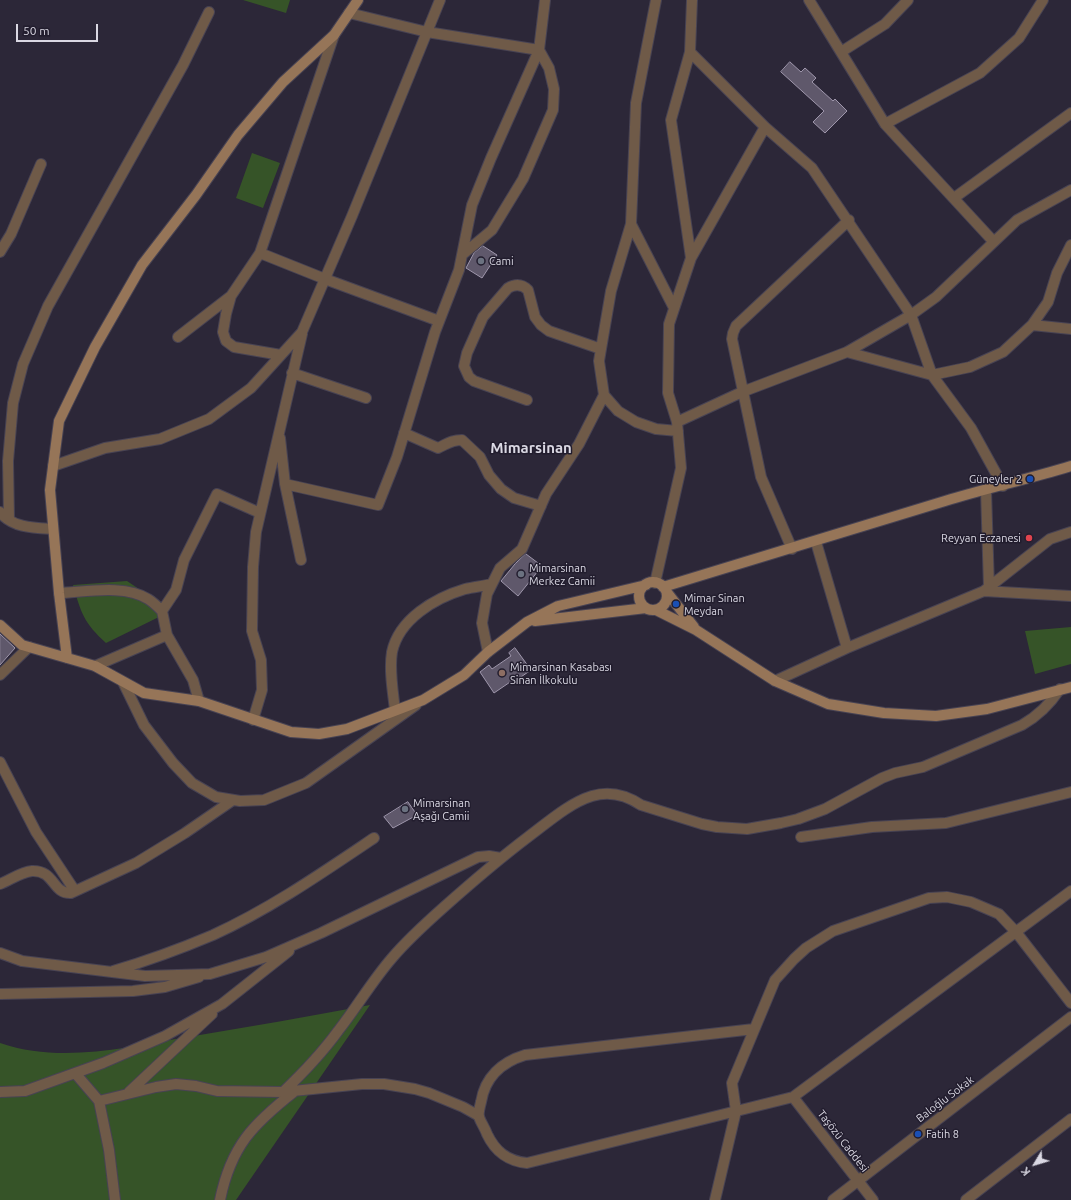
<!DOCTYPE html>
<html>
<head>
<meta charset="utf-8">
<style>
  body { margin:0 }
  #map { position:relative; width:1071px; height:1200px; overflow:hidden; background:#2c2738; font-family:Ubuntu,sans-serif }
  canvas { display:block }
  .north { position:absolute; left:1015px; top:1144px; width:40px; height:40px; -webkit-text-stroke:3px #221d2e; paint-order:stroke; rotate:232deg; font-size:11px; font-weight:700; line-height:16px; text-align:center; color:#dad8e3 }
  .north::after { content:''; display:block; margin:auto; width:14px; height:18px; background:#dad8e3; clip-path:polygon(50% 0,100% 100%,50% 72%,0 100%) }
  .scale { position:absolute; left:16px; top:24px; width:82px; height:18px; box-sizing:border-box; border:2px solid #dad8e3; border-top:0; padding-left:5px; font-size:12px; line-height:14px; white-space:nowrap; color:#dad8e3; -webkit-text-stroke:3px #221d2e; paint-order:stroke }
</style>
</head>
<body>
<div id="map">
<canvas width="1071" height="1200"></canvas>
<div class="north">K</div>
<div class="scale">50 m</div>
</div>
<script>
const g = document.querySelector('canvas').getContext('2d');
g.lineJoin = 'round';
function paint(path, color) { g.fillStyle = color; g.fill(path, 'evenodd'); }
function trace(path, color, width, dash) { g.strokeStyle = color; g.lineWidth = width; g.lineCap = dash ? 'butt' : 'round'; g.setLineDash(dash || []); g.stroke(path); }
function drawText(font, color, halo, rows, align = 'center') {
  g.font = font + ' Ubuntu,sans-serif'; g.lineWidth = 3; g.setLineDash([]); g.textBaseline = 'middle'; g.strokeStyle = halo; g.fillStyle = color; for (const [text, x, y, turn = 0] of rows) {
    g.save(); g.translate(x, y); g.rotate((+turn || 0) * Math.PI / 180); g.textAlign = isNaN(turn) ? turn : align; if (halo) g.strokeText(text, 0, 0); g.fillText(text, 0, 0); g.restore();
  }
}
paint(new Path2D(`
  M243,0H290L286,13Z
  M252,153L280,163L263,208L236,198Z
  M127,581L142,591L163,615L106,643C84,623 81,613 73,585Z
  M1071,627V664L1035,674L1025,631Z
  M370,1005L236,1200H0V1043C62,1064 126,1047 188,1037C249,1027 310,1016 370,1005Z`), '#365428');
const building = new Path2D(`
  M790,62L801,72L805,68L816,78L812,82L833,101L835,99L847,111L825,133L813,122L824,111L781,72Z
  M483,246L497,255L482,278L466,268L474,253Z
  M526,554L542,566L518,596L501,581L515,564Z
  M0,634L15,648L0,665Z
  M515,648L531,670L518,679L516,678L494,693L480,672L489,665L492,669L511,656L509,653Z
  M408,802L417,815L393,828L384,817Z`);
paint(building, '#5f586b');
trace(building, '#9f97ac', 1);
const street = new Path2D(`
  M656,0L636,103L631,224L674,308
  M809,0L885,124L993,241
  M349,13L427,32L539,50L545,0
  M690,52L765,127L812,168L911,315L932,375L971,428L1003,486
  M841,52L885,24L908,0
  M885,124L980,73L1019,38L1043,0
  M954,198L1071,113
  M631,224L611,291L601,349L599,361L604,395L618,411L636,422L656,429L678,431
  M0,252L11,234L41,164
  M260,253L325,279L439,321
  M462,255L492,230L523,179L553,110L554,89L549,68L539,50
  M691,258L671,120L690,52L692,0
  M231,296L226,314L223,332L226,341L234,347L281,355
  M1032,325L1071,329
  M178,337L231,296L260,253L334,35
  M847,352L932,375L970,367L1003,352L1032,325L1048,302L1057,273L1071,245
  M292,373L366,398
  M527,400L474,381L469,377L464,366L467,353L483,317L508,288C515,284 522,284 528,290L535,317L541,325L549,331L601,349
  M677,422L742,392L847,352L911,315L936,297L1017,220L1071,190
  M404,433L438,448C447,444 451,440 462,440L480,457L489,475L501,489L514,498L541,506
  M280,438L285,484L301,560
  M53,466L105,448L160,439L209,419L251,388L302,332L352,216L440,0
  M285,484L378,505L397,457L435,332L459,270L472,205L491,158L539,50
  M986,490L989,588
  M0,512C12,528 35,528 53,529
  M9,519L8,461L13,403L23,364L48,306L183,65L209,12
  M816,542L847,648
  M792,549L761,477L732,339L733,333L736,326L849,220
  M655,583L681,468L677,422L668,393L669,324L691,258L765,127
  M984,591L1050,539L1071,532
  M59,593C85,592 125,584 148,599C153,602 158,607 162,611
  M488,652L482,623L487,594L500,568L522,549L546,494L579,444L604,395
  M95,666L167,635
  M0,675L29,647
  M775,681L847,648L984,591L1071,596
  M123,682L144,725L173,763L192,783L216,797L240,801L264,800L306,783L416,705
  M199,701L193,680L167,635L162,611L176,590L184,560L217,494L260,513
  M395,710C393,692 389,670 392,652C399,619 435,598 465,589C474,587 483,586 492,584
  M253,720L262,690L261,660L252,631L253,567L256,532L302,334
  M0,762L36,832L75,891
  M801,837L872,827L946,823L1071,792
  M0,884C10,880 21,872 32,871C55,870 52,894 71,893L136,863L185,833L233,800
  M0,953L22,961L145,976L210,974L266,957L321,933L478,857L489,856L501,858
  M113,971C147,961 180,949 213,935C270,909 322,873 374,838
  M1,994L133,991L165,987L199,977
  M754,1029L525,1055C502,1062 485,1077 481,1102C480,1106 478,1113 479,1117C481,1123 485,1128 487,1134C495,1151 507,1161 527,1163L793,1097L1071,891
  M75,1073L99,1101L156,1087L176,1084L196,1086L217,1091L283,1092L362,1084H384L415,1089L429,1093L463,1107L479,1116
  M0,1092L25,1091L103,1063L165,1036L222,1004L289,951
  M129,1092L212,1014
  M283,1092C303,1073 322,1053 338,1031C357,1007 372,981 392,958C408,939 426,923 444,907C471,883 499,859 528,837C547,823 569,803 592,796C609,791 626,795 641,805L702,824L717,827L747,829L781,823L798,819L825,809L882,778L895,773L923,767L1022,725C1038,716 1050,704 1060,689
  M793,1097L873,1200
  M99,1101L109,1150L115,1200
  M220,1200C231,1146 253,1124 295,1091
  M715,1200L736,1111L732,1083L775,980L794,959L806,948L833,931L929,898L947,897L971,902L999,914L1016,932L1071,1003
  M833,1200L1071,1017
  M966,1200L1071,1119`);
const secondary = new Path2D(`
  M639 596a14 14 0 1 1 28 0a14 14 0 1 1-28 0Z
  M663,587C757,559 851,530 945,501C987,488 1029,479 1071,466
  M666,591L694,627
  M656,610L696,630L775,681L828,704L884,713L936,716L987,709L1071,687
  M535,621L646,608
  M0,625L22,645L95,666L144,693L199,701L291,732L319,734L347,729L423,700L464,675L488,652L527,622L558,606L646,585
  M67,658L59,593L50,490L59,421L95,347L142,265L196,195L238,135L283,82L334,35L358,0`);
trace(street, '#484353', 12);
trace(secondary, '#484353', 12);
trace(street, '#6f5a48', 10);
trace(secondary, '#967558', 10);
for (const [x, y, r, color] of [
  [481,261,4,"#6b7280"],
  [1030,479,4,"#1a4fb4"],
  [1029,538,4,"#e0444e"],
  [521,574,4,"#6b7280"],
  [676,604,4,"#1a4fb4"],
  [502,673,4,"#8d6e63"],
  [405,809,4,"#6b7280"],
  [918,1134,4,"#1a4fb4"]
]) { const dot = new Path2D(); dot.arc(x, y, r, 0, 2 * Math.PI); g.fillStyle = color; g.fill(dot); trace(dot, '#221d2e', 1.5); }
drawText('11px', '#dad8e3', '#221d2e', [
  ["Cami",489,261],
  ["Güneyler 2",1022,479,"right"],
  ["Reyyan Eczanesi",1021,538,"right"],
  ["Mimarsinan",529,568],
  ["Merkez Camii",529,581],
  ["Mimar Sinan",684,598],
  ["Meydan",684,611],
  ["Mimarsinan Kasabası",510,667],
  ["Sinan İlkokulu",510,680],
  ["Mimarsinan",413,803],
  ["Aşağı Camii",413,816],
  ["Fatih 8",926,1134]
], 'left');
drawText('11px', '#dad8e3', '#221d2e', [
  ["Baloğlu Sokak",945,1099,-37],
  ["Taşözü Caddesi",843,1141,52]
]);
drawText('bold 15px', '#dad8e3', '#221d2e', [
  ["Mimarsinan",531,448]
]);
</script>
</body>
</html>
